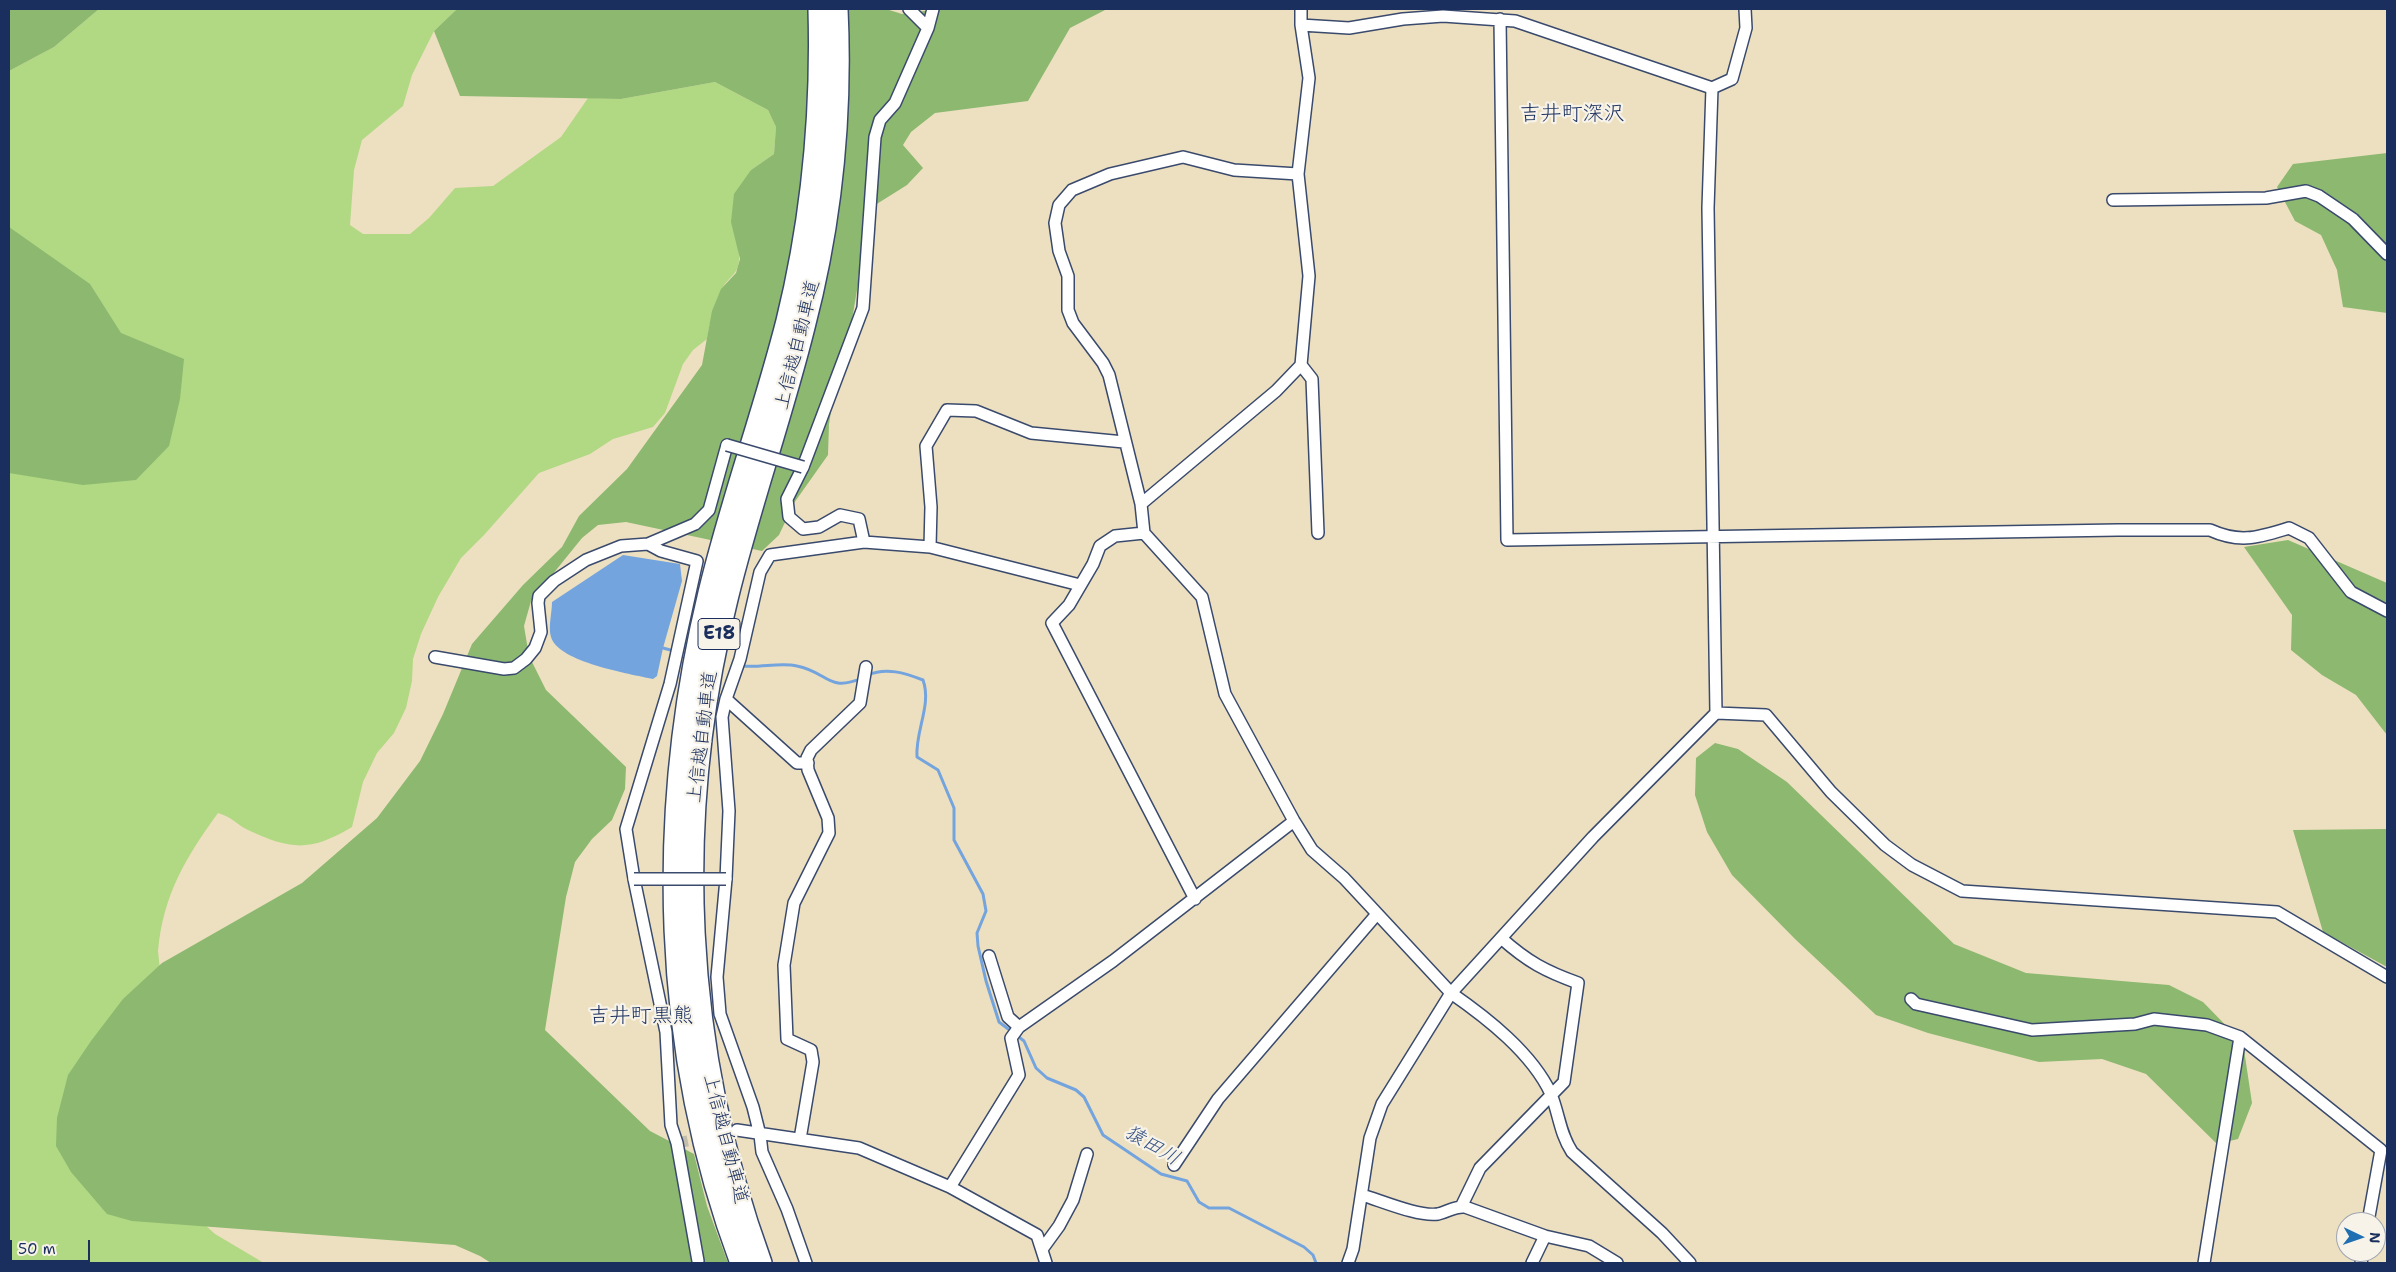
<!DOCTYPE html>
<html>
<head>
<meta charset="utf-8">
<style>
  body { margin:0 }
  #map { position:relative; width:2396px; height:1272px; overflow:hidden; background:#ede0c0; font-family:"Shantell Sans",sans-serif }
  canvas { display:block }
  .frame { position:absolute; inset:0; border:10px solid #1b2f5e; pointer-events:none }
  .north { position:absolute; left:2336px; top:1212px; width:50px; height:50px; box-sizing:border-box; background:#f7f3e8; border:1px solid #9fa5b1; border-radius:50%; rotate:93deg; font-size:14px; font-weight:700; line-height:20px; text-align:center; color:#1b2f5e }
  .north::after { content:''; display:block; margin:auto; width:18px; height:22px; background:#1f6fb2; clip-path:polygon(50% 0,100% 100%,50% 72%,0 100%) }
  .scale { position:absolute; left:10px; top:1240px; width:80px; height:22px; box-sizing:border-box; border:2px solid #1b2f5e; border-top:0; padding-left:6px; font-size:15px; line-height:18px; white-space:nowrap; color:#1b2f5e; -webkit-text-stroke:4px #f7f3e8; paint-order:stroke }
</style>
</head>
<body>
<div id="map">
<canvas width="2396" height="1272"></canvas>
<div class="frame"></div>
<div class="north">N</div>
<div class="scale">50 m</div>
</div>
<script>
const g = document.querySelector('canvas').getContext('2d');
g.lineJoin = 'round';
function paint(path, color) { g.fillStyle = color; g.fill(path, 'evenodd'); }
function trace(path, color, width, dash) { g.strokeStyle = color; g.lineWidth = width; g.lineCap = dash ? 'butt' : 'round'; g.setLineDash(dash || []); g.stroke(path); }
function drawText(font, color, halo, rows, align = 'center') {
  g.font = font + ' "Shantell Sans","Klee One",sans-serif'; g.lineWidth = 4.5; g.setLineDash([]); g.textBaseline = 'middle'; g.strokeStyle = halo; g.fillStyle = color; for (const [text, x, y, turn = 0] of rows) {
    g.save(); g.translate(x, y); g.rotate((+turn || 0) * Math.PI / 180); g.textAlign = isNaN(turn) ? turn : align; if (halo) g.strokeText(text, 0, 0); g.fillText(text, 0, 0); g.restore();
  }
}
paint(new Path2D(`
  M99,9H457L434,31L412,75L403,106L362,140L354,170L350,225L363,234H410L429,218L455,188L493,186L561,137L588,98L621,99L715,82L768,110L776,127L774,154L751,170L738,247C743,277 729,272 720,293C713,308 710,322 707,339L693,350L683,364L665,413L653,427L613,439L590,454L539,473L484,535L461,558L438,597L421,634L413,659L412,681L406,708L394,733L377,753L363,782L352,827C310,852 291,850 248,830C236,824 232,817 218,813C186,857 163,895 158,951L184,1206L215,1234L264,1263H9V71L54,47Z`), '#b1d882');
paint(new Path2D(`
  M9,9H99L54,47L9,71Z
  M457,9H886L902,14L939,9H1107L1070,28L1028,101L935,113L911,132L903,145L923,168L907,185L864,212L858,284L852,320L834,393L829,424L828,455L794,503L779,535L762,551L626,522L598,525L582,538L531,601L524,626L529,656L546,690L626,767L625,789L612,820L592,839L575,862L566,897L545,1030L650,1131L694,1154L707,1206L728,1263H491L480,1256L455,1245L132,1221L107,1214L71,1172L56,1146L57,1118L68,1075L91,1041L123,999L162,963L302,883L377,818L420,761L443,714L472,644L523,585L562,547L579,516L627,469L702,365L712,311L721,289L736,273L740,259L731,222L734,194L751,170L774,154L776,127L768,110L715,82L621,99L460,96L434,31Z
  M2387,153V313L2343,307L2337,270L2321,235L2295,221L2277,187L2293,164Z
  M9,227L90,284L121,333L184,359L180,399L169,446L136,480L83,485L9,473Z
  M2288,540L2387,583V735L2356,695L2322,675L2291,650L2292,615L2244,547Z
  M1715,743L1738,749L1787,782L1954,944L2026,973L2169,985L2203,1002L2243,1043L2252,1103L2238,1139L2217,1144L2146,1074L2102,1059L2039,1062L1928,1033L1876,1015L1795,939L1732,875L1707,832L1695,795L1696,758Z
  M2387,829V967L2323,932L2293,830Z`), '#8cb870');
paint(new Path2D(`
  M623,555L680,564L682,581L663,648L657,676L653,679C630,674 558,662 551,637C548,628 552,612 552,602Z`), '#74a4de');
trace(new Path2D(`
  M663,648L674,651
  M743,666C760,668 781,662 797,666C828,672 828,693 862,678
  M868,675C886,667 905,673 923,680C932,705 915,731 917,757L938,770L954,808V840L983,894L986,911L977,933L978,946L986,981L999,1022L1024,1041L1036,1068L1047,1078L1076,1090L1084,1097L1103,1135L1161,1174L1187,1181L1199,1202L1209,1208H1229L1304,1247L1313,1255L1316,1263`), '#74a4de', 3);
trace(new Path2D(`
  M677,1143L706,1137`), '#c3bdac', 11, [11, 5.5]);
const street = new Path2D(`
  M909,9L928,28
  M1500,19L1507,540L2118,530H2210C2241,544 2259,537 2289,528L2309,538L2351,592L2387,611
  M1301,25L1349,28L1403,19L1443,16L1515,21L1712,88L1732,79L1746,28L1745,9
  M1298,174L1234,170L1183,157L1110,174L1072,190L1059,205L1055,223L1059,251L1068,276V310L1073,323L1103,363L1109,375L1141,504L1144,533L1202,597L1225,694L1294,821L1312,850L1344,878L1451,993C1487,1018 1532,1053 1551,1094C1559,1114 1560,1134 1572,1152L1662,1233L1690,1263
  M2113,200L2266,198L2306,191L2319,196L2353,219L2387,254
  M1301,365L1312,379L1318,533
  M1141,504L1276,391L1301,365L1309,276L1298,174L1309,78L1301,25V9
  M1144,533L1115,536L1100,546L1093,564L1069,605L1052,623L1195,899
  M864,542L859,519L840,515L819,527L803,529L789,517L787,499L803,467L863,308L875,137L880,120L895,103L928,28L933,9
  M648,544L661,551L697,561L670,684L626,829L634,879L666,1032L671,1125L677,1143L698,1261
  M930,547L931,507L926,446L947,410L976,411L1031,433L1124,442
  M435,657L504,669L514,668L526,659L535,648L541,632L538,603L539,596L554,581L586,560L621,546L648,544L695,524L709,510L727,445
  M726,699L797,763H808
  M1716,713L1766,715L1831,792L1885,845L1912,865L1962,891L2277,912L2387,977
  M989,956L1008,1017L1019,1027
  M1911,999L1916,1004L2032,1030L2135,1024L2154,1019L2207,1025L2240,1037L2381,1150L2368,1222
  M737,1130L859,1148L950,1187L1037,1235L1046,1263
  M800,1139L813,1062L811,1050L787,1039L784,965L794,903L829,833L828,818L808,770L807,758L811,750L860,703L866,667
  M1174,1165L1218,1099L1377,914
  M950,1187L1019,1075L1011,1038L1019,1027L1113,961L1294,821
  M1362,1195C1382,1201 1419,1217 1438,1214C1448,1212 1454,1206 1465,1207L1545,1236L1589,1246L1617,1263
  M1461,1207L1480,1168L1564,1082L1578,983C1545,971 1528,962 1501,938
  M1043,1248L1059,1226L1073,1200L1087,1154
  M806,1263L787,1209L762,1152L760,1135L753,1107L720,1014L717,977L726,879L729,811L722,717L726,699L740,659L760,572L770,555L864,542L930,547L1080,585
  M1348,1263L1353,1249L1370,1138L1382,1104L1451,993L1593,837L1716,713L1708,208L1712,88
  M1532,1263L1545,1236
  M2204,1263L2240,1037
  M2361,1263L2363,1252`);
const highway = new Path2D(`
  M741,1263C661,1050 656,813 709,593C731,501 764,412 787,321C812,219 822,114 819,9
  M761,1263C683,1050 672,819 727,599C749,508 781,419 804,327C831,224 842,116 837,9`);
trace(street, '#3a4a6d', 14);
trace(highway, '#3a4a6d', 24);
trace(street, '#fff', 11);
trace(highway, '#fff', 21);
const streetBridge = new Path2D(`
  M727,445L803,467
  M634,879H726`);
trace(streetBridge, '#3a4a6d', 14, []);
trace(streetBridge, '#fff', 11);
for (const [x, y, w] of [
  [719,634,42]
]) { const box = new Path2D(); box.roundRect(x - w / 2, y - 15.5, w, 31, 4); g.fillStyle = '#f7f3e8'; g.fill(box); trace(box, '#1b2f5e', 1); }
drawText('bold 18px', '#1b2f5e', null, [
  ["E18",719,634]
]);
drawText('19px', '#1b2f5e', '#f7f3e8', [
  ["上信越自動車道",798,345,-76],
  ["上信越自動車道",703,737,-83],
  ["上信越自動車道",725,1139,76]
]);
drawText('italic 20px', '#365284', '#f7f3e8', [
  ["猿田川",1152,1146,30]
]);
drawText('21px', '#1b2f5e', '#f7f3e8', [
  ["吉井町深沢",1572,115],
  ["吉井町黒熊",641,1017]
]);
</script>
</body>
</html>
